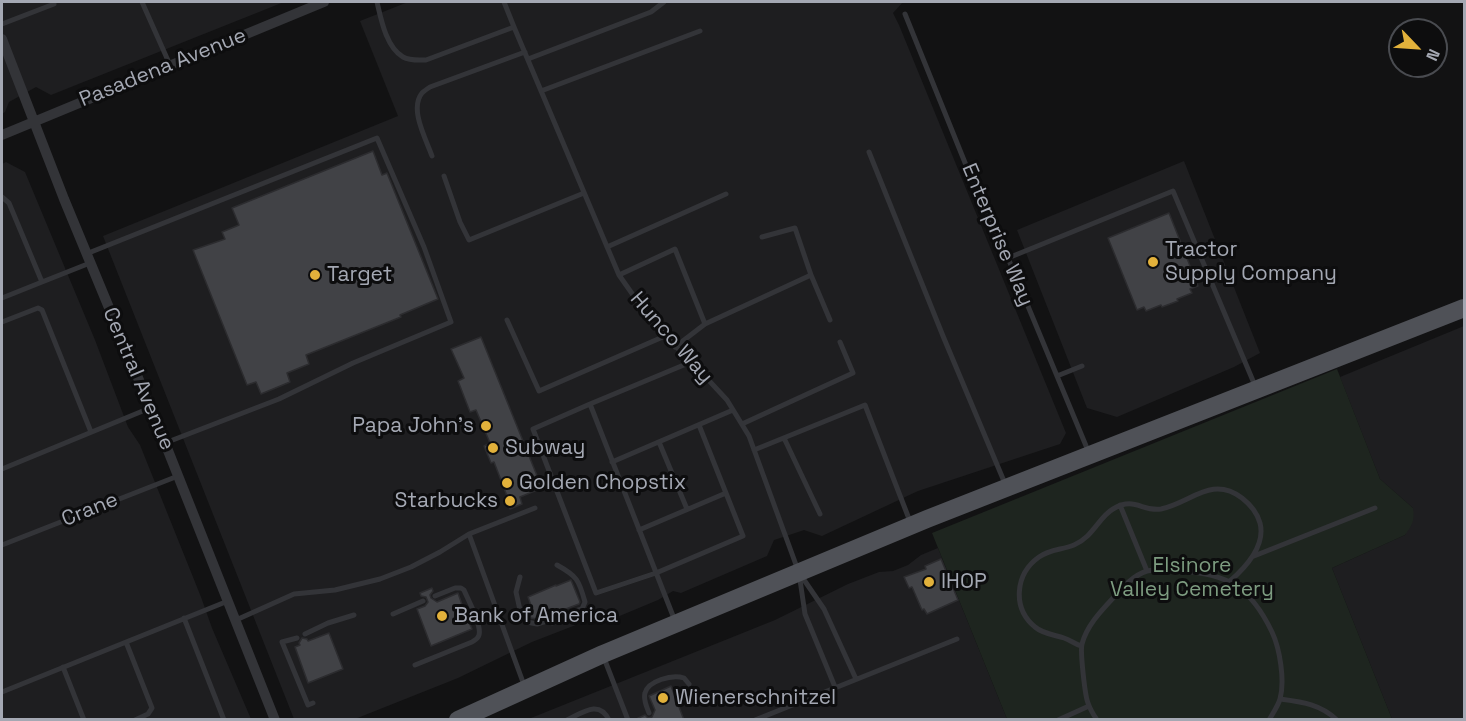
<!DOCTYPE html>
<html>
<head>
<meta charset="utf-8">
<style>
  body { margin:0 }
  #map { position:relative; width:1466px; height:721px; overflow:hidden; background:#121213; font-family:"Space Grotesk",sans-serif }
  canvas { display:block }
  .frame { position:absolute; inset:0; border:3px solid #a4a8b3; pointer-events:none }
  .north { position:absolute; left:1388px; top:18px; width:60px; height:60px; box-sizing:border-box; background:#0d0d0e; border:2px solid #494b50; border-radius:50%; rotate:115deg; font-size:16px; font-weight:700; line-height:24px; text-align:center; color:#a4a8b3 }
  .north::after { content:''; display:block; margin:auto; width:21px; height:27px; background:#e2b13b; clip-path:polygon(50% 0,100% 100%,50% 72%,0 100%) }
</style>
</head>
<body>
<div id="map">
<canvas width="1466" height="721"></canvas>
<div class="frame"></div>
<div class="north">N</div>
</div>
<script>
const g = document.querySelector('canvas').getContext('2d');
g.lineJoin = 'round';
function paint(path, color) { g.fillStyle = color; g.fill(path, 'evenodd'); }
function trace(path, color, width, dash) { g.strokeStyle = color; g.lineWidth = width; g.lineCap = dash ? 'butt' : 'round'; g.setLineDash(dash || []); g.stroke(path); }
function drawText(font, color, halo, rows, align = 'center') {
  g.font = font + ' "Space Grotesk",sans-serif'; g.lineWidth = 6; g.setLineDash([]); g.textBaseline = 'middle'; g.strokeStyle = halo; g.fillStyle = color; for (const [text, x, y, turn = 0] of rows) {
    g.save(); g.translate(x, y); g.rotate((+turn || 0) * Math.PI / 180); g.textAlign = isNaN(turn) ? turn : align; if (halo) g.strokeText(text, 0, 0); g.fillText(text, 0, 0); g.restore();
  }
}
paint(new Path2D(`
  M2,2H284L51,95L36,87L9,102L5,112L2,114Z
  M408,2H903L893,13L899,25L1066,433L1060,444L918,491L822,536L804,530L774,540L767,556L681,593L673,591L658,600L610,620L599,616L532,642L458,678L355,719H294L103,236L398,116L360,21Z
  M1184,161L1260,353L1234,367L1117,417L1087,408L1017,230Z
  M6,162L25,172L95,340L128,427L140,445L201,597L212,628L251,719L2,720V164Z
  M1464,326V719H1392L1332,568L1405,535L1413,508L1380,479L1340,377Z
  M938,548L1007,719L526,720L775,620L848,584L879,572L893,571L908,565L921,555Z`), '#1e1e20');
paint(new Path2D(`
  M1337,369L1380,479L1413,508C1415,521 1412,525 1405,535L1332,568L1392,719H1007L932,533Z`), '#1e251f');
const building = new Path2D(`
  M373,151L382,175L387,173L438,299L400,315L401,317L306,355L309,364L287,373L290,382L261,394L256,382L247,385L193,250L225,239L222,232L239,225L232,208Z
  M1169,213L1198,286L1190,289L1192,293L1177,299L1178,301L1162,307L1161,305L1146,311L1144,307L1137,310L1108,238Z
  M481,337L542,488L520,497L522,504L510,509L505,497L507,496L494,462L491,463L484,446L490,443L476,410L470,412L458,381L464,378L451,349Z
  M941,559L958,600L927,614L924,609L922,610L912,587L909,588L904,577L926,569L925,566Z
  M571,580L580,602L579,604L558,612V618L564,620L552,625L555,621L552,615L537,619L531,618L529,613L533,611L528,597L556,585V586Z
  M432,588L433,591L430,595L431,598L437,602L458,593L468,622H469L472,629L431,646L417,609L425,606L428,602L426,597L421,596L420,593Z
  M329,633L343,669L308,683L295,647L300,645L299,643L302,638L307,639L308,641Z
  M671,686L684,720H634L645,715L648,718L652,717L655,710L649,696Z`);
paint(building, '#414246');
trace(building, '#2c2c2f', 1.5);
trace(new Path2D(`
  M142,2L170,65
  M377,2C381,19 386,47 403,57C410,61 418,60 426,60L514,27
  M504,2L514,27L619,275L652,322L701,372L727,400L749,436L799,573L805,614L835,687
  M905,14L972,180L1008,258L1089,453
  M2,24L54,4
  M528,59L651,12L664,2
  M541,91L700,31
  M869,152L943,336L1006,486
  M432,156C426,139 409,109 422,93C424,91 427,89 430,87L525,52
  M444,176L460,222L469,240L584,193
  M2,197L9,203L42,282L90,263
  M607,247L726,194
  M86,254L377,138L424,247L451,322L353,363L279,399L165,443
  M1008,258L1173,191L1256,388
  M619,275L675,249L705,324
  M811,275L830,320
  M2,298L42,282
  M507,320L539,391L665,336
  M2,322L38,308L42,310L91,432
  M675,347L705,324L811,275L795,228L762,237
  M1057,376L1082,366
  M590,404L533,429L596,593L656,573L743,536L699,425
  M742,424L853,373L840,342
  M784,438L820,514
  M659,442L687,509
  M754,450L865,405L911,524
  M612,462L733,410
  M2,469L150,408
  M1120,505L1147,571
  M639,530L726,493
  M469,534L524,685
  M2,545L178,476
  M1254,556L1375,508
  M557,565C577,576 579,580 585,602L582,609L562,615
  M800,574L824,609L856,679
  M520,577L516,592L520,610L527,622L537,624L550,620
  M393,614L423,601
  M184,618L224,720
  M236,620L294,594L335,590L380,579L411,567L440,552L469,534L535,508
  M675,621L590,404L691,362
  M305,634L328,623L354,615
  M297,638L282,642L308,705L313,703
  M126,642L152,708L148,714L135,720
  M1081,646C1075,644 1070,640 1064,638C1055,635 1043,634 1035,627C1012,608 1015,574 1039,557C1050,549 1062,550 1074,545C1093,537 1099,517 1113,509C1135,496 1142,512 1161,509C1191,503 1211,475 1242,498C1251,505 1257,512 1260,523C1266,546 1246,567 1230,581
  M604,658L628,720
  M415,665L472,642C475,640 478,639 479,635C482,625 468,600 464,590L461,588H455L435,596
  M63,667L84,720
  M2,692L228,601
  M1280,699C1302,702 1320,704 1337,720
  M649,713C647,707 643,700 645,693C648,681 672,674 684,678L689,684
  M567,720C582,713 599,699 609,720
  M755,720L957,639
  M1058,720L1089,706
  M1097,720C1093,714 1090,709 1088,703C1085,696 1080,651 1082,644C1087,625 1102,610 1115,596C1124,586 1134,575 1147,571C1157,569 1170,570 1179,571C1228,573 1251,588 1272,632C1280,649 1285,681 1280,699C1278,706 1273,713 1269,720`), '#333438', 5);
trace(new Path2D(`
  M2,39L64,199L165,443L275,720
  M2,135L324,2`), '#333438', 10);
trace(new Path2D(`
  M458,720L603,654L927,519L1464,308`), '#4f5157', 18);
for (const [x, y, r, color] of [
  [1153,262,6,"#e2b13b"],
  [315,275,6,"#e2b13b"],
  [486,426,6,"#e2b13b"],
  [493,448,6,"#e2b13b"],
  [507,483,6,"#e2b13b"],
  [510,501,6,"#e2b13b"],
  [929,582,6,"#e2b13b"],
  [442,616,6,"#e2b13b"],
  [663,698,6,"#e2b13b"]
]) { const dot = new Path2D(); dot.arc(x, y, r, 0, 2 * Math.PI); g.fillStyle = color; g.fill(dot); trace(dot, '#0d0d0e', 2); }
drawText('21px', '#a4a8b3', '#0d0d0e', [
  ["Pasadena Avenue",163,68,-22],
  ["Enterprise Way",997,235,67],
  ["Hunco Way",671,338,49],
  ["Central Avenue",138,379,67],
  ["Crane",90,510,-22]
]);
drawText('21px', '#a4a8b3', '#0d0d0e', [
  ["Tractor",1165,250],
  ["Supply Company",1165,274],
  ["Target",327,275],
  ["Papa John's",474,426,"right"],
  ["Subway",505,448],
  ["Golden Chopstix",519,483],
  ["Starbucks",498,501,"right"],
  ["IHOP",941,582],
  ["Bank of America",454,616],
  ["Wienerschnitzel",675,698]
], 'left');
drawText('21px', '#7d9c80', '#0d0d0e', [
  ["Elsinore",1192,566],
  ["Valley Cemetery",1192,590]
]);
</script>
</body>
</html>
